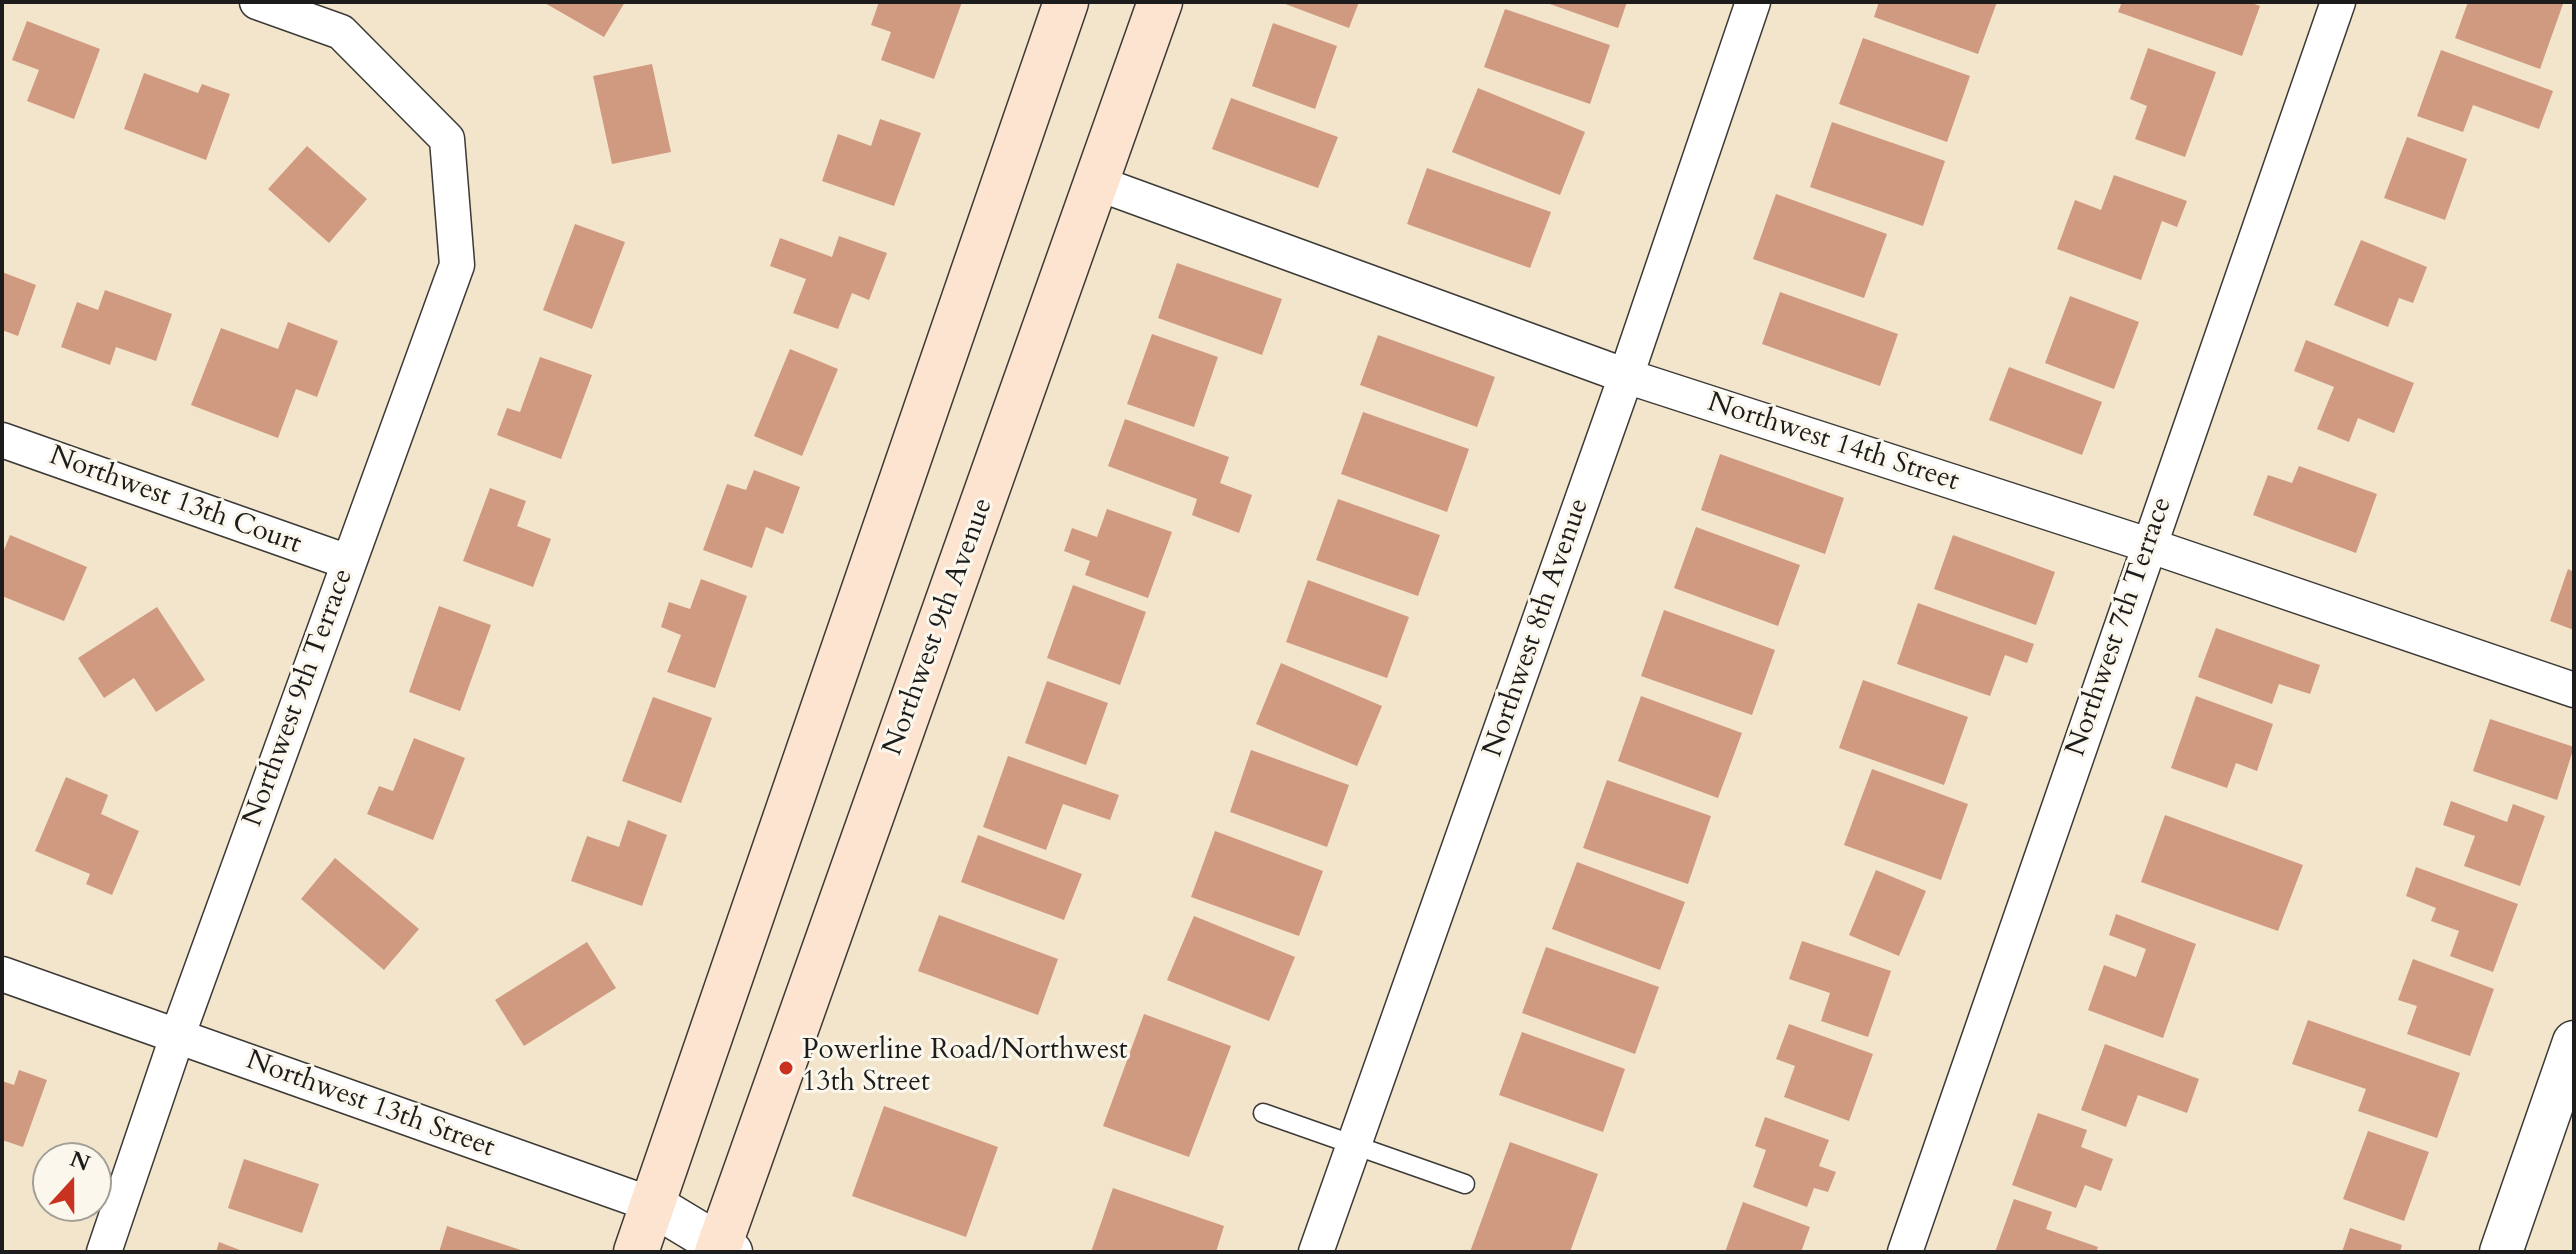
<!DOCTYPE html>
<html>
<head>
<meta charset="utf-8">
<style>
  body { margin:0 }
  #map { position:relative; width:2576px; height:1254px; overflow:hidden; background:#f2e5cb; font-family:Cardo,serif }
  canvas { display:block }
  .frame { position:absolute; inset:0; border:4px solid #1c1c1c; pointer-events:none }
  .north { position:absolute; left:32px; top:1142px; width:80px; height:80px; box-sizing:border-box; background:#fbf7ec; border:2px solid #a29f99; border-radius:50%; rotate:21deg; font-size:22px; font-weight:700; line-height:32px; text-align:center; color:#1c1c1c }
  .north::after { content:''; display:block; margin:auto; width:28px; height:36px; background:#c8321e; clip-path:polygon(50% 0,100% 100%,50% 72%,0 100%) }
</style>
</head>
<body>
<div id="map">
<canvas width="2576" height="1254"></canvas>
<div class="frame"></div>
<div class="north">N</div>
</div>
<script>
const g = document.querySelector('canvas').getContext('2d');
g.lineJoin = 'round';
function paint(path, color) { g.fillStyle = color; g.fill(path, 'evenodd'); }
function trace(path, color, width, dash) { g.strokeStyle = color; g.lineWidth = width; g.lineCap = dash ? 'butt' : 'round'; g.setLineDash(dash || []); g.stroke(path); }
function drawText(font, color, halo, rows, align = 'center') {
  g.font = font + ' Cardo,serif'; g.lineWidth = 6; g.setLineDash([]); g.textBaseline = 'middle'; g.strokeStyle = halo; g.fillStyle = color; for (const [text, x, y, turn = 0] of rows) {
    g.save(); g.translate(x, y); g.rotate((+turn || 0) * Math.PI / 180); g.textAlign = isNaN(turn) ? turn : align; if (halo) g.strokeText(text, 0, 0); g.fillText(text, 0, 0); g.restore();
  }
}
paint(new Path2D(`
  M543,2H625L604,37Z
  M879,2H962L934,79L881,60L891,32L871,25Z
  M1280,2H1359L1349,28Z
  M1544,2H1627L1618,28Z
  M1879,2H1997L1978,54L1874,17Z
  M2122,2H2249L2260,6L2242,56L2118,12Z
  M2468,2L2563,4L2540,69L2455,38Z
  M1505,9L1610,45L1590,104L1484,67Z
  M27,21L100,49L74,119L27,101L39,70L12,60Z
  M1273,23L1337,46L1315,109L1252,86Z
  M1863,38L1970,76L1947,142L1839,104Z
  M2148,48L2216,72L2185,157L2135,139L2147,106L2130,99Z
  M2441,50L2553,91L2539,129L2473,105L2463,132L2417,116Z
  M652,64L671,152L612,164L593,76Z
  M144,73L198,93L202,84L230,94L206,160L124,129Z
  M1478,88L1585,132L1560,195L1452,152Z
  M1231,98L1338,137L1318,188L1212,149Z
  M880,119L921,133L894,206L822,181L838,134L871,146Z
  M1832,122L1945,161L1923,226L1810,187Z
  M2407,137L2467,159L2445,220L2384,198Z
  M307,146L367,199L329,243L268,189Z
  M1427,168L1551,212L1530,268L1407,224Z
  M2114,175L2187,201L2177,227L2162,221L2141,280L2057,249L2075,200L2101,210Z
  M1776,194L1887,234L1864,298L1753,259Z
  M575,224L625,242L592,329L543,310Z
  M839,236L887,253L869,300L852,293L838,329L793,313L806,279L770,266L780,238L832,257Z
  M2361,240L2427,267L2413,303L2399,298L2388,327L2334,305Z
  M1177,263L1282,299L1262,355L1158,318Z
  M2,272L36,285L18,336L2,330Z
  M105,290L172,314L156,361L116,347L110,365L61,347L77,302L98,310Z
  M1780,292L1898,334L1880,386L1762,344Z
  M2070,296L2139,322L2114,389L2045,363Z
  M288,322L338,341L317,397L296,389L278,438L191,405L221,328L278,349Z
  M1152,334L1218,357L1194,427L1127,404Z
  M1378,335L1495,377L1477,427L1360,385Z
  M2306,340L2414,383L2394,433L2358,418L2349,442L2317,429L2334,387L2294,371Z
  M790,349L838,369L802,456L754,436Z
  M540,357L592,375L561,459L497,435L507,408L520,412Z
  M2009,367L2102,402L2082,455L1989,420Z
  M1363,412L1469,449L1447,512L1341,474Z
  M1125,419L1229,457L1220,483L1252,495L1239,533L1192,515L1197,499L1108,466Z
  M1720,454L1844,498L1825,554L1701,510Z
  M2299,466L2377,494L2356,553L2253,515L2268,475L2292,483Z
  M754,470L800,487L783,534L766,527L752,568L703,550L727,484L746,490Z
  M490,488L526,501L517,526L551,539L533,587L463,561Z
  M1338,499L1440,535L1418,596L1316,560Z
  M1107,509L1172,532L1148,598L1085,575L1090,561L1064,551L1072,528L1097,537Z
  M1696,527L1800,565L1778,626L1674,588Z
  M10,535L87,567L64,621L2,596V555Z
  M1953,535L2055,572L2036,625L1934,589Z
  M2568,569L2574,572V630L2550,621Z
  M701,579L747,596L715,688L667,672L681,635L661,627L669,602L690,609Z
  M1308,580L1409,617L1387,678L1286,642Z
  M1073,585L1146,612L1120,685L1047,658Z
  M1918,603L2034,644L2027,663L2005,655L1990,696L1897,664Z
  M439,606L491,625L460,711L409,692Z
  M157,607L205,680L156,712L134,678L104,698L78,658Z
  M1664,610L1775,650L1752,715L1641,676Z
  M2216,628L2320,665L2310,694L2279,684L2272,704L2198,677Z
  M1281,663L1382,706L1357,766L1256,724Z
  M1863,680L1968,717L1944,785L1839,748Z
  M1047,681L1108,703L1086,765L1025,743Z
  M1641,696L1742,733L1718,798L1618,761Z
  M2196,696L2273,724L2257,771L2236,763L2227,788L2171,768Z
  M653,697L712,718L681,803L622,781Z
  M2490,719L2574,747L2557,800L2473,771Z
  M414,738L465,758L433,840L367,814L379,786L393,791Z
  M1251,750L1349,785L1327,847L1230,812Z
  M1008,756L1119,795L1110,820L1063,804L1046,850L983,827Z
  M1872,769L1968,804L1941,880L1844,845Z
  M66,777L108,795L101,814L139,831L112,895L86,884L90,874L35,851Z
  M1607,780L1711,816L1688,884L1583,848Z
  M2451,801L2507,822L2513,804L2545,816L2520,886L2464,866L2475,836L2443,825Z
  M2165,815L2303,865L2278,931L2141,882Z
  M628,820L667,835L642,906L571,881L587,836L619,847Z
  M1215,831L1323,871L1299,936L1191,897Z
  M978,835L1082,874L1064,920L961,882Z
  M335,858L419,929L384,970L301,899Z
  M1577,862L1685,902L1660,970L1552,929Z
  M2416,867L2518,904L2493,972L2450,956L2459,931L2431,921L2436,908L2406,896Z
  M1876,870L1926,891L1899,956L1849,935Z
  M2116,914L2196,944L2163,1038L2088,1010L2104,965L2136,977L2146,949L2109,935Z
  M939,915L1058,959L1038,1015L918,971Z
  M1194,916L1295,957L1269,1021L1167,980Z
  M1802,941L1891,971L1868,1037L1821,1021L1830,993L1789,979Z
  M587,942L616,988L524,1046L495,1000Z
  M1546,947L1659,987L1635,1054L1522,1013Z
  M2413,959L2494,989L2470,1056L2407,1034L2417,1006L2398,1000Z
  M1144,1014L1231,1046L1189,1157L1103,1126Z
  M2308,1020L2460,1073L2437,1138L2358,1111L2366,1089L2292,1064Z
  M1789,1024L1873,1054L1849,1121L1784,1097L1795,1066L1776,1059Z
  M1522,1032L1625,1069L1603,1132L1499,1095Z
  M2105,1044L2199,1079L2187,1113L2138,1095L2126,1127L2081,1110Z
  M19,1070L47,1080L23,1147L2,1140V1081L14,1085Z
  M884,1106L998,1147L966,1237L852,1196Z
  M2038,1113L2087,1130L2081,1147L2113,1159L2101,1191L2085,1185L2076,1208L2012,1185Z
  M1765,1117L1829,1140L1819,1166L1836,1172L1828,1192L1814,1188L1807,1207L1753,1187L1766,1150L1755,1146Z
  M2368,1131L2429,1152L2404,1221L2343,1199Z
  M1510,1142L1598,1174L1570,1252H1470Z
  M244,1159L319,1184L302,1233L228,1208Z
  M1113,1188L1224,1226L1216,1252H1091Z
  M2014,1199L2052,1212L2046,1229L2098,1247L2096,1252H1995Z
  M1743,1202L1810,1227L1801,1252H1725Z
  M447,1226L524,1251V1252H439Z
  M2350,1228L2402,1245L2400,1252H2342Z
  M219,1242L245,1252H216Z`), '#d09a80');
const service = new Path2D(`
  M1263,1113L1465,1184`);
const minor = new Path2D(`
  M1097,183L1626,376L2148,545L2574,690
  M2,440L348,562
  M2,974L653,1205
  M104,1252L177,1037L457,265L447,139L341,32L257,2
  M1316,1252L1626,376L1753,2
  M1905,1252L2338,2`);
const tertiary = new Path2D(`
  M653,1205L731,1252
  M2501,1252L2574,1042`);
const secondary = new Path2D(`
  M636,1252L1066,2
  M717,1252L1160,2`);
trace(service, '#3c3a36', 21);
trace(minor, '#3c3a36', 37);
trace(tertiary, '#3c3a36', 45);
trace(secondary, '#3c3a36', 47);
trace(service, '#fff', 18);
trace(minor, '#fff', 34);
trace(tertiary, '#fff', 42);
trace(secondary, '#fde4d1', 44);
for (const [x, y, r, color] of [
  [786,1068,8,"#c8321e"]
]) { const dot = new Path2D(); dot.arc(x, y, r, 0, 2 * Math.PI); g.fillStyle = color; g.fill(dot); trace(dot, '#fbf7ec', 3); }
drawText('28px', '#1c1c1c', '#fbf7ec', [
  ["Northwest 14th Street",1833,443,18],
  ["Northwest 13th Court",175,501,20],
  ["Northwest 9th Avenue",939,627,-70],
  ["Northwest 7th Terrace",2120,627,-71],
  ["Northwest 8th Avenue",1537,628,-71],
  ["Northwest 9th Terrace",299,698,-70],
  ["Northwest 13th Street",370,1105,20]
]);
drawText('28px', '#1c1c1c', '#fbf7ec', [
  ["Powerline Road/Northwest",802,1052],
  ["13th Street",802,1084]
], 'left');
</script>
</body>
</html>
